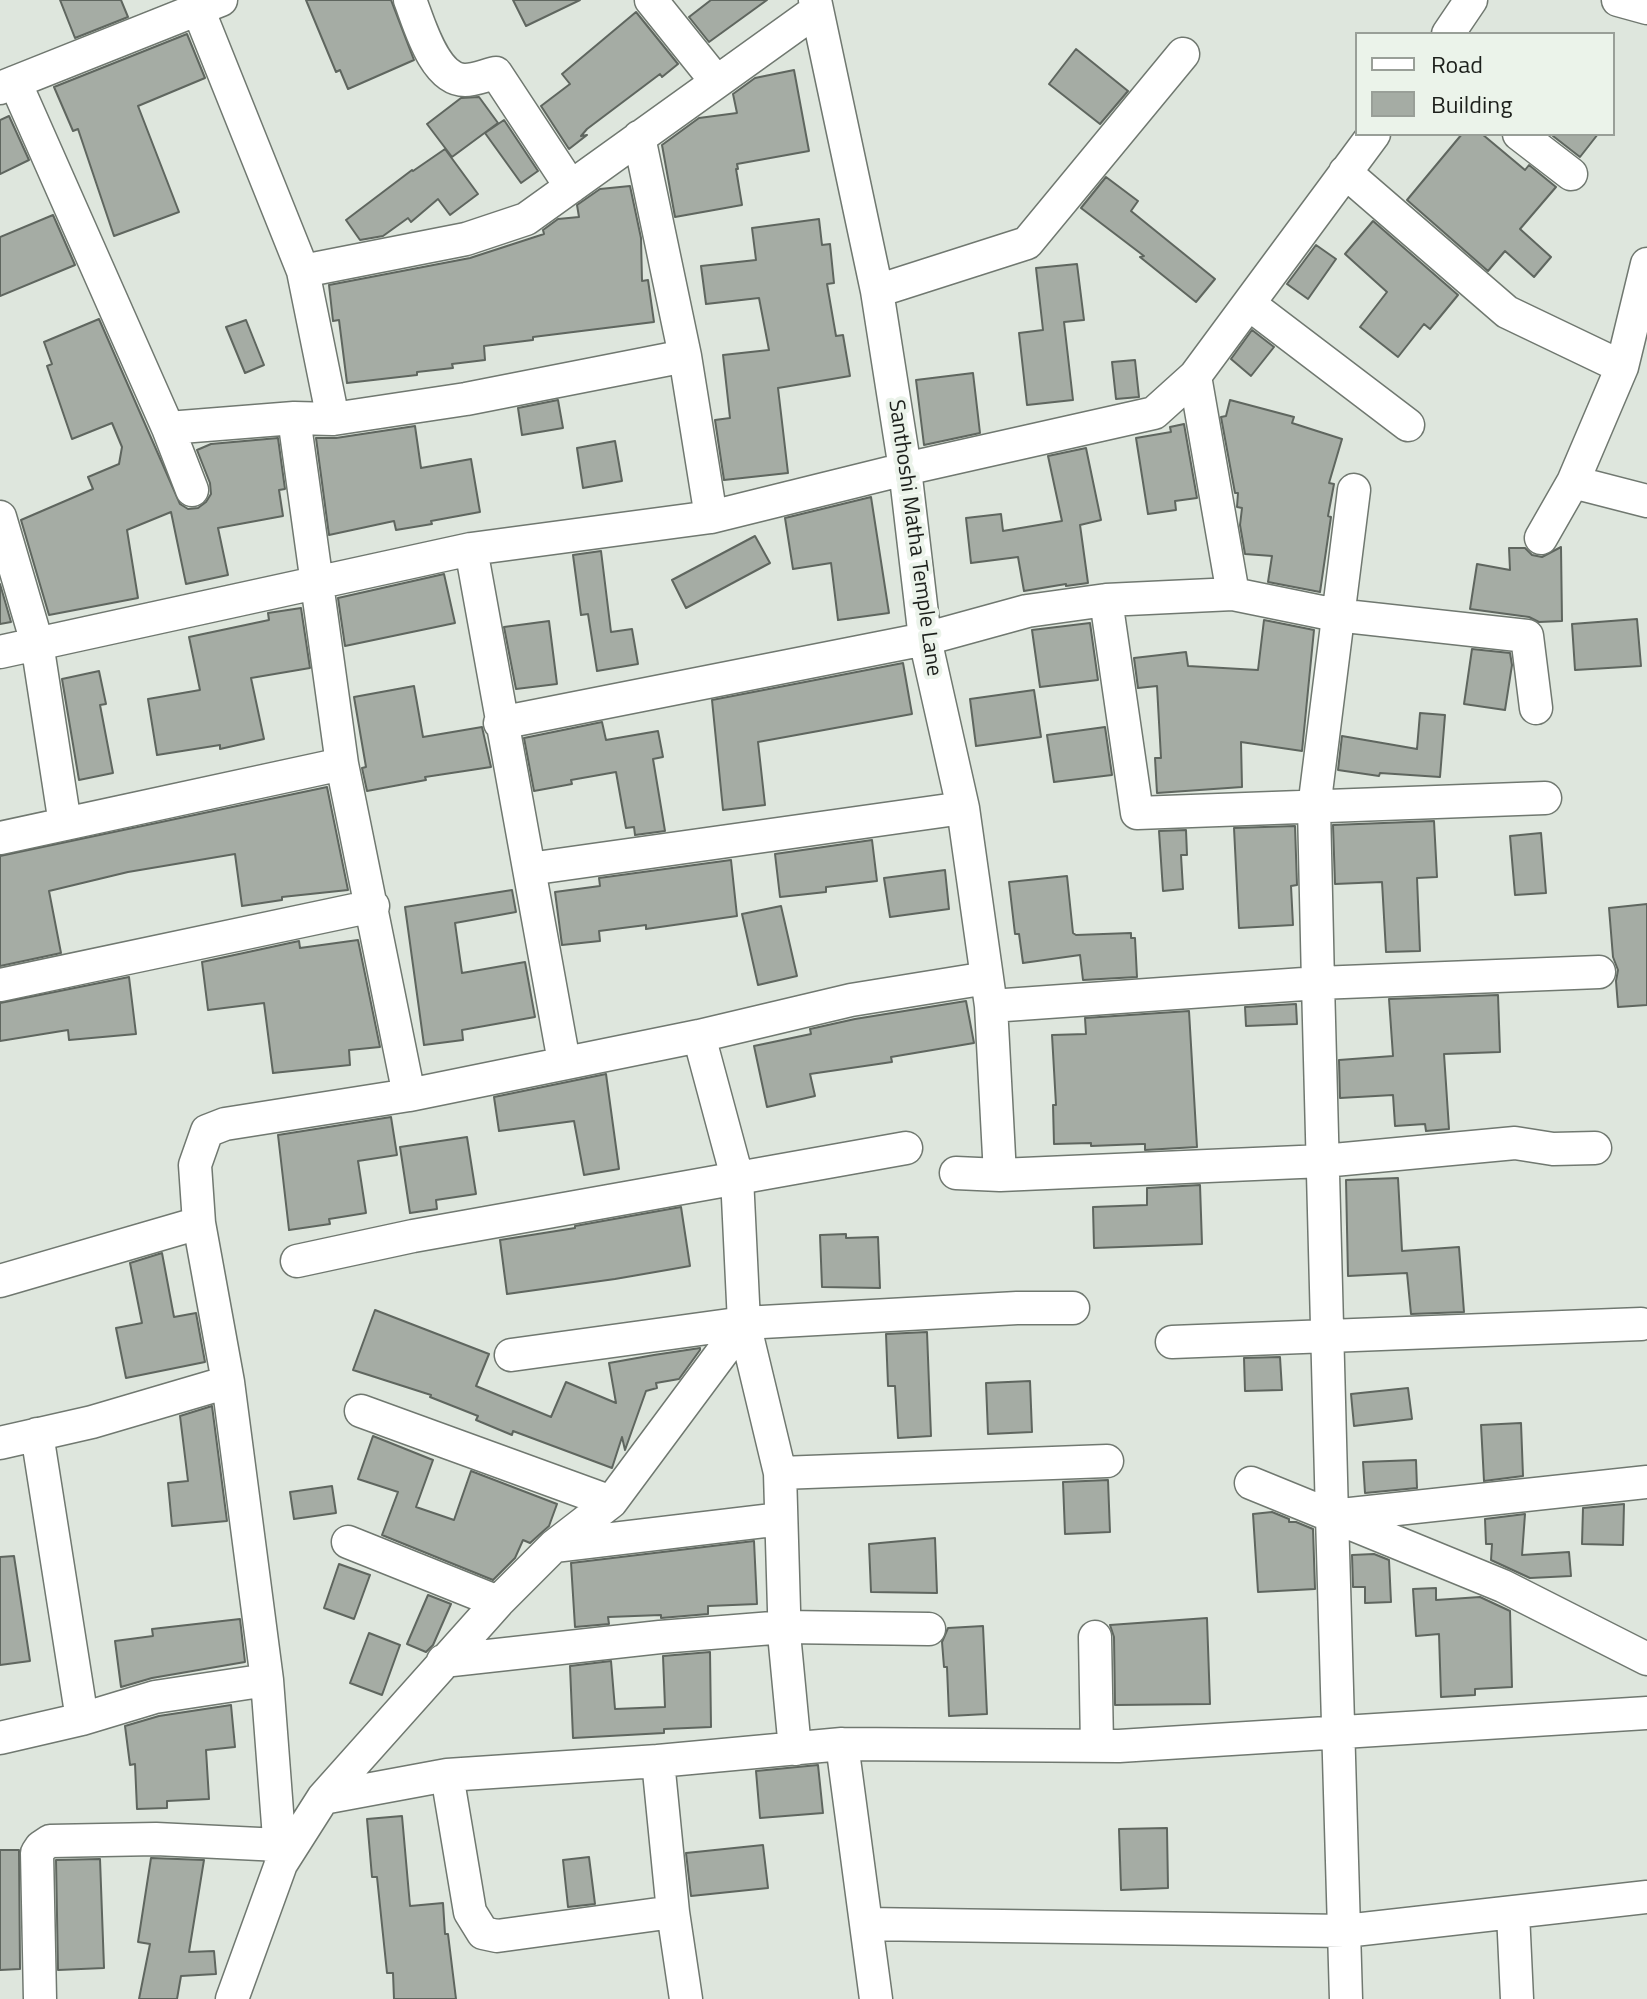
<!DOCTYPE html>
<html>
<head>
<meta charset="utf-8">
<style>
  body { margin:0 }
  #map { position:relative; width:1647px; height:1999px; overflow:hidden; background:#dee6dd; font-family:"Titillium Web",sans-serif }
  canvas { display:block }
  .legend { position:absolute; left:1355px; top:32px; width:260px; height:104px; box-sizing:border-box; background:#ebf3ea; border:2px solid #999f98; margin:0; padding:10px 14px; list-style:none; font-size:24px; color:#1d201c }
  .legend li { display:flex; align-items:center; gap:16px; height:40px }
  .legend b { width:40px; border:2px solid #999f98 }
</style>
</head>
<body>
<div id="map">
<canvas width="1647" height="1999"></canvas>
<ul class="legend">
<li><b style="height:10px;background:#fff"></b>Road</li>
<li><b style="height:22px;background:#a5aca4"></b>Building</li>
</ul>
</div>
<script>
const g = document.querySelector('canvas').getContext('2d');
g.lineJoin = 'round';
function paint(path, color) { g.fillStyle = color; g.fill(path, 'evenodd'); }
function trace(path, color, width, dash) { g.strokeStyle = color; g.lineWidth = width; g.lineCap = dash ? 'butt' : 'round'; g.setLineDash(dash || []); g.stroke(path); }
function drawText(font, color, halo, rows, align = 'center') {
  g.font = font + ' "Titillium Web",sans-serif'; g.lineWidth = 8; g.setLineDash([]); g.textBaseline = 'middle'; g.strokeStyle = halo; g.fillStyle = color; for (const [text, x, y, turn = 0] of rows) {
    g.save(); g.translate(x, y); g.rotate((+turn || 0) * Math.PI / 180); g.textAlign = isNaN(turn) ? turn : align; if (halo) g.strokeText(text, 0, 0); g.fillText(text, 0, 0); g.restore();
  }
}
const building = new Path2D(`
  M60,0H121L128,17L75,38Z
  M306,0H391L414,60L348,89L340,70L336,72Z
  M513,0H580L526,26Z
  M711,0H767L709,42L689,17Z
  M636,12L678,64L662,77L660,74L587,129L581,136L587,135L569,149L541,106L570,84L562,74Z
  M187,34L205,78L138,106L179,212L114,236L78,129L73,131L54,87Z
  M1076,49L1128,91L1100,124L1049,84Z
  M794,70L809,151L737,164L738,169H736L742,205L675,217L662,145L699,118L737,113L733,94L755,78Z
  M479,97L498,123L452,157L427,124L461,98Z
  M9,116L29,160L0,174V120Z
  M504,120L538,171L521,183L485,133Z
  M1462,134H1482L1525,170L1529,165L1556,187L1520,229L1551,257L1534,277L1505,251L1488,271L1407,200Z
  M1554,134H1598L1580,157L1553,136Z
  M445,149L478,194L450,215L438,199L411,222L408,218L383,236L360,240L346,220L412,170L413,171Z
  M1106,177L1138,201L1131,211L1215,279L1196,302L1140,257L1144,256L1081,208Z
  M630,186L641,238L642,281L648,280L654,322L533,337V340L484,346L485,360L452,364L453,368L417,372V375L347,383L339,320L333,321L329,285L470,258L544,234L543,230L558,219L579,217L577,205L600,189Z
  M53,215L75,265L0,296V237Z
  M819,219L822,245L830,244L834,283L827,284L836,336L843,335L850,376L778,388L788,473L724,480L715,420L730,418L723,355L769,350L759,298L706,304L701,266L756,260L752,228Z
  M1373,221L1458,295L1430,329L1424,324L1398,357L1360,327L1387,292L1345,254Z
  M1316,245L1336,259L1308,299L1287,284Z
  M1077,264L1084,320L1064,322L1073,400L1027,405L1019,333L1043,330L1036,268Z
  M99,319L180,504L188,509L198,508L206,502L211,494L210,483L197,450L211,444L278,438L285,489L279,490L283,516L218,528L228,575L186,584L171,512L127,530L138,598L49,615L21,520L93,489L88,477L119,464L122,447L112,423L72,439L47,366L52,364L44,342Z
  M246,320L264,365L245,373L226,327Z
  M1252,330L1274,347L1251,376L1231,359Z
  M1135,360L1139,397L1116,399L1112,362Z
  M973,373L980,433L924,445L916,380Z
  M558,400L563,428L522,435L518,408Z
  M1230,400L1294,417L1292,423L1342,439L1329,483L1334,484L1328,516L1331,517L1320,592L1268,582L1272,556L1245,554L1240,525L1242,508L1237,507L1238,493H1235L1221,417L1226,416Z
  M1184,424L1197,498L1175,501L1176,510L1148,514L1136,438L1171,432L1170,427Z
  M415,426L421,468L471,459L480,512L431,521L432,524L396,530L394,521L329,535L316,438H336Z
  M615,441L622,481L583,488L577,448Z
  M1086,448L1101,520L1080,525L1088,583L1066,586V584L1024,591L1018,557L971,563L966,518L1001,514L1003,531L1062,521L1048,456Z
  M871,497L889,613L838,620L831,563L793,569L785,518Z
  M755,536L770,563L686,608L672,580Z
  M1561,547L1562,621L1539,622L1529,617L1470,609L1477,564L1510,570L1509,548H1525L1532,555L1542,557Z
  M601,551L611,632L632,629L638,664L597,671L588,614L581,615L573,555Z
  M444,574L455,623L345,646L338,598Z
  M0,584L11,622L0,624Z
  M301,608L310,668L251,678L264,739L220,749V745L157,755L148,699L200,690L189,637L269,620L268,613Z
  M1637,619L1641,666L1575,670L1572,624Z
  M1264,620L1314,630L1302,751L1241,742L1242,787L1157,793L1155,758H1161L1157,686L1138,688L1134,658L1186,652L1188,666L1258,670Z
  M549,621L557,684L516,689L504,627Z
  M1090,623L1098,680L1040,687L1032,630Z
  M1472,649L1510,653L1512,665L1505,710L1464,704Z
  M903,663L912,714L758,742L765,805L723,810L712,700Z
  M99,671L106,704L100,705L113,773L79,780L62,679Z
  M414,686L423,737L482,727L491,767L425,777L426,780L367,791L362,768L366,767L354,697Z
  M1034,690L1041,737L976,746L970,699Z
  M1420,713L1445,715L1440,777L1380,773L1379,776L1338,770L1342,736L1417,749Z
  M602,722L606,740L658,731L663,757L653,759L665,831L635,835L634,827L626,828L616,772L571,780L572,784L534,791L524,738Z
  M1105,727L1112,775L1054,782L1047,735Z
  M327,787L348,890L282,897V900L242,906L235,854L128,872L49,891L61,953L0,966V856Z
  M1434,821L1437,877L1417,878L1420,951L1386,952L1382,882L1335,884L1333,825Z
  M1295,826L1297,885L1291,886L1293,925L1239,928L1234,828Z
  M1186,830L1187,855H1181L1183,889L1163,891L1159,831Z
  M1541,833L1546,893L1515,895L1510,836Z
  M872,840L877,881L826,887V892L780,897L775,854Z
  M731,860L737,916L646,929V925L599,931L600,941L562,945L555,892L600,886L599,878Z
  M945,870L949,909L890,917L884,878Z
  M1067,876L1073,933L1076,935L1131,933V938H1135L1137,977L1083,980L1080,955L1023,963L1019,934H1015L1009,882Z
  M512,890L516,912L455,923L462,973L525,962L535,1017L462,1030L463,1040L424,1045L405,907Z
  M1647,904V1005L1618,1007L1616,981L1618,970L1613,957L1609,908Z
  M781,906L797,976L758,985L742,914Z
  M358,940L380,1047L349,1050L350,1065L273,1073L264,1003L208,1010L202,962L299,941L300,948Z
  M129,977L136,1034L69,1040L68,1030L0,1041V1003Z
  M1498,995L1500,1052L1444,1054L1449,1129L1426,1131L1425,1124L1395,1126L1393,1095L1340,1098L1339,1060L1393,1056L1389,999Z
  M966,1001L974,1043L891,1057L892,1062L810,1074L815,1096L767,1107L754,1046L811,1034L810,1029L855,1019Z
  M1296,1004L1297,1024L1246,1026L1245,1007Z
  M1189,1011L1197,1147L1145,1150V1144H1142L1091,1146V1143L1054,1144L1053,1105H1056L1052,1035L1086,1034L1085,1018Z
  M606,1074L619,1169L584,1175L574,1121L499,1131L494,1097Z
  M391,1117L397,1155L358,1161L366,1213L329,1219L330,1224L289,1230L278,1135Z
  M467,1137L476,1194L436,1200L437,1209L410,1213L400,1147Z
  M1398,1178L1402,1251L1459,1247L1464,1312L1411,1314L1407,1273L1348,1276L1346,1180Z
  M1200,1185L1202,1244L1094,1248L1093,1207L1147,1205V1188Z
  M681,1207L690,1266L615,1279L507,1294L500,1240L575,1228V1226Z
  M846,1234V1238L878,1237L880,1288L822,1287L820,1235Z
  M162,1253L174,1317L196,1313L205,1362L126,1378L116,1328L142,1323L130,1263Z
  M375,1310L489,1354L476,1386L551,1417L566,1382L616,1403L609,1363L654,1355L700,1348V1350L679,1379L656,1383L657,1388L646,1391L625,1450L622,1437L612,1468L513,1431L512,1435L476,1420L478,1416L430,1397L431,1395L353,1370Z
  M927,1332L931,1436L898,1438L895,1386H888L886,1334Z
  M1280,1357L1282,1390L1245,1391L1244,1358Z
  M1030,1381L1032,1432L988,1434L986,1383Z
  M1408,1388L1412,1419L1354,1426L1351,1394Z
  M212,1406L227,1521L172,1526L168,1483L188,1481L180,1416Z
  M1521,1423L1523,1476L1484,1481L1481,1425Z
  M373,1436L433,1460L416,1507L454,1520L471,1471L557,1504L549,1526L530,1543L523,1540L515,1558L493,1580L382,1535L398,1492L358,1479Z
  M1416,1460L1417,1488L1365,1493L1363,1462Z
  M1108,1480L1110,1532L1065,1534L1063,1482Z
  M332,1486L336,1513L294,1519L290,1492Z
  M1624,1504L1623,1545L1582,1544L1583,1508Z
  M1272,1512L1289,1519V1522H1296L1313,1529L1315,1589L1258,1592L1253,1514Z
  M1525,1514L1522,1555L1569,1552L1571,1576L1530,1578L1491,1560L1492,1544H1486L1485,1519Z
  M935,1538L937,1593L871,1592L869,1544Z
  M754,1541L757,1604L708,1606V1614L661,1618V1615L608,1617L609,1624L575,1627L571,1563Z
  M1374,1554L1389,1560L1391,1602L1365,1603V1587H1353L1352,1555Z
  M14,1556L30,1661L0,1665V1557Z
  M339,1564L370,1575L354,1619L324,1608Z
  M1436,1588V1600L1480,1597L1510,1611L1512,1687L1475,1689V1695L1441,1697L1439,1634L1416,1636L1413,1589Z
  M428,1595L451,1604L433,1645L426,1652L407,1644Z
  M1207,1618L1210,1704L1115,1705L1114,1637L1110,1625Z
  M240,1619L245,1662L152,1678L121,1687L115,1641L153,1636L152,1629Z
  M983,1626L987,1714L949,1716L947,1667H944L942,1642L948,1628Z
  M369,1633L400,1645L382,1695L350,1683Z
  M710,1652L711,1727L664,1729V1733L573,1738L570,1666L611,1661L615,1709L665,1707L663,1656Z
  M231,1705L235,1747L206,1750L209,1799L167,1801V1808L137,1809L135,1764L130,1765L125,1726L159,1716Z
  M818,1765L823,1813L760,1818L756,1771Z
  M402,1816L410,1906L443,1903L445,1934H448L456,1999H394L393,1973H387L377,1877H372L367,1819Z
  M1167,1828L1168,1888L1121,1890L1119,1829Z
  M763,1845L768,1888L691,1896L686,1853Z
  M0,1850H19L20,1969L0,1970Z
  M589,1857L595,1904L568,1907L563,1860Z
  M151,1858L204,1860L189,1952L214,1951L216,1974L181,1976L177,1999H139L150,1944L138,1942Z
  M100,1859L104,1968L58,1970L56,1860Z`);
paint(building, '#a5aca4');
trace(building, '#5f665f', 2);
const minor = new Path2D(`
  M410,0C419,23 434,80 465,80C475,80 486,75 496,73L571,187
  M651,0L716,81
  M815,0L877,291L905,469L925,639L963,808L991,1006L1000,1175
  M1618,0L1647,8
  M198,9L303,271L333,419
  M1448,34L1471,0
  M15,82L168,428L192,490
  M0,88L221,0
  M1519,134L1571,174
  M639,137L685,356
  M1345,172L1507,312L1622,367
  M303,271L466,239L526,219L817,10
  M877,291L1027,243L1183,54
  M1249,304L1408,425
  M1195,376L1233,594
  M168,428L294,418
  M1573,482L1647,501
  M1354,490L1314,808L1318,983L1599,972
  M0,517L37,643L65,824
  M1541,538L1573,482L1622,367L1647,264
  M471,549L564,1062
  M1106,600L1137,813L1545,798
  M0,652L471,549L711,517L905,469L1154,413L1195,376L1374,134
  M500,723L925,639L1027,611L1106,600L1233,594L1336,615L1527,636L1536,708
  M0,838L342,764
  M529,869L963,808
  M0,985L373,906
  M991,1006L1318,983L1332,1516L1503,1586L1647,1659
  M699,1036L737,1177L744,1323L780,1473L785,1644L795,1749
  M409,1095L342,764L294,418L333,419L466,399L685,356L711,517
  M956,1173L1000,1175L1323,1161L1515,1143L1553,1149L1595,1148
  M297,1261L413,1236L906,1148
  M0,1281L199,1223
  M1172,1342L1641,1324
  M511,1355L744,1323L1017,1308H1073
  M361,1411L611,1502
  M37,1434L82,1719
  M0,1443L92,1422L228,1382
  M780,1473L1107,1461
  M1251,1483L1332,1516L1647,1482
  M1332,1516L1346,1999
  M348,1542L498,1602
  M554,1546L781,1519
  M1095,1637L1097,1746
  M443,1661L660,1637L785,1627L929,1629
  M0,1738L82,1719L155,1697L267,1680
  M842,1744L1119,1746L1647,1713
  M658,1761L673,1912L686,1999
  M447,1775L470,1912L483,1933L497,1936L673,1912
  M323,1798L447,1775L658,1761L842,1744L876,1999
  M281,1864L267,1680L228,1382L199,1223L195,1165L207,1131L225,1124L409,1095L699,1036L851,1000L987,978
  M1513,1913L1517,1999
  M866,1924L1345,1931L1647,1897
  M40,1999L37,1853L41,1847L50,1841L156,1839L280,1845
  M232,1999L281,1864L323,1798L498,1602L554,1546L611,1502L744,1323`);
trace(minor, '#707870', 35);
trace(minor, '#fff', 32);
drawText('22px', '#1d201c', '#ebf3ea', [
  ["Santhoshi Matha Temple Lane",914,538,82]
]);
</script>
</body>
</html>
